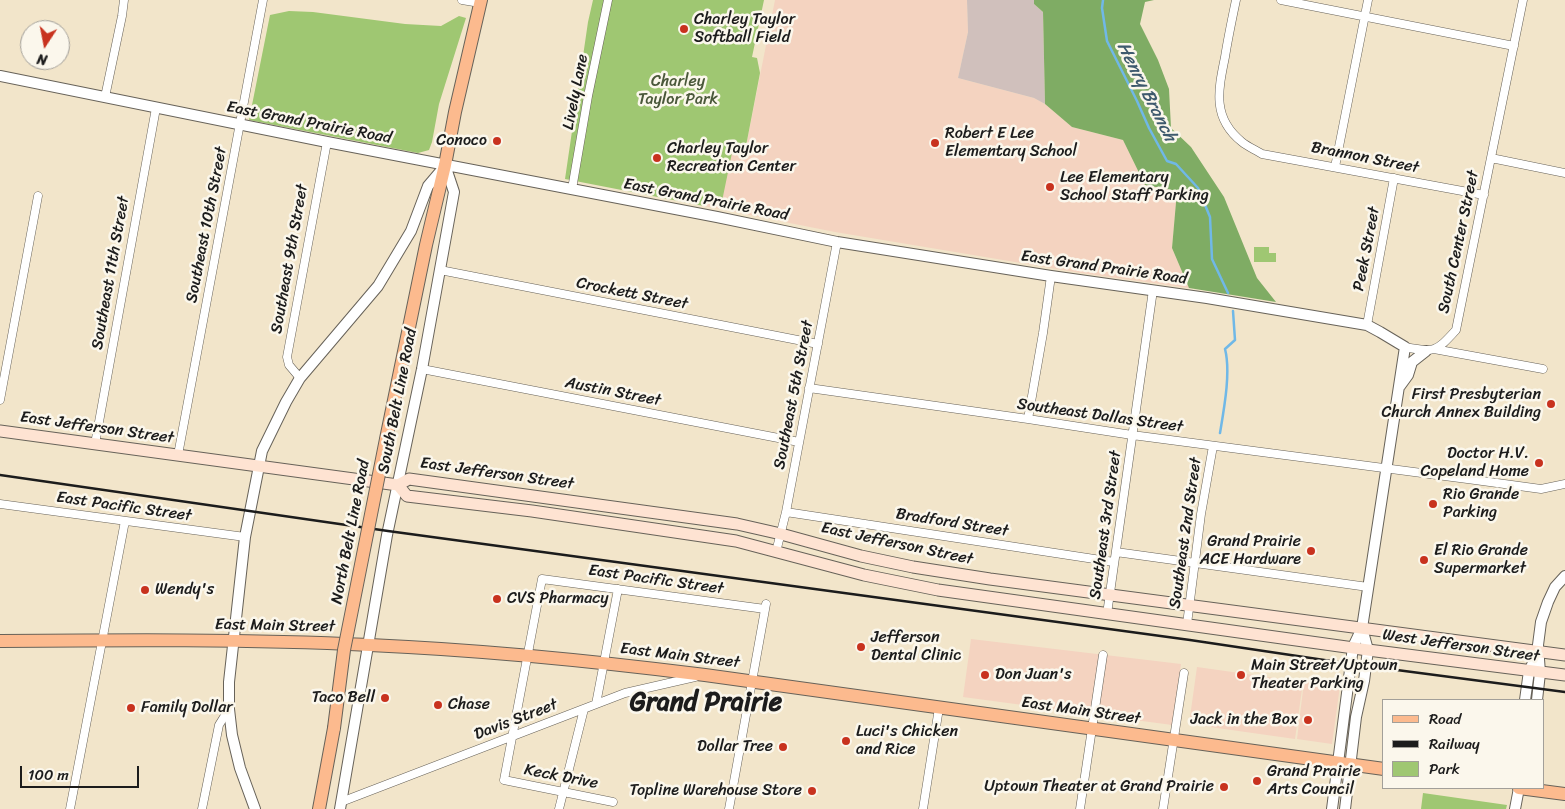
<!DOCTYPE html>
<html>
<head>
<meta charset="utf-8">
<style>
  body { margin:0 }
  #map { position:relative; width:1565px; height:809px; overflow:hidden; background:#f2e5ca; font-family:Sriracha,sans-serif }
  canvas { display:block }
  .legend { position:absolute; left:1382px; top:699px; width:162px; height:90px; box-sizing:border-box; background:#fbf7ec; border:1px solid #a29f99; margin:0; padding:6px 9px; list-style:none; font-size:15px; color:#1c1c1c }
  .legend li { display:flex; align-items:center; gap:10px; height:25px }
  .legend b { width:25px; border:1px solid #a29f99 }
  .north { position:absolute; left:20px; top:20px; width:50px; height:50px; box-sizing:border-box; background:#fbf7ec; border:1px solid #a29f99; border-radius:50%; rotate:191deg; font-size:14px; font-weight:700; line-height:20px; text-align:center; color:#1c1c1c }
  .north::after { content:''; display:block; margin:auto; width:18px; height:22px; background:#c8321e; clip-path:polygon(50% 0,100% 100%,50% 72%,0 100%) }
  .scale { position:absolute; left:20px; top:766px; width:119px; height:22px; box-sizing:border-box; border:2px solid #1c1c1c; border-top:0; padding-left:6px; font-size:15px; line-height:18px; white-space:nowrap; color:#1c1c1c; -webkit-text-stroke:4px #fbf7ec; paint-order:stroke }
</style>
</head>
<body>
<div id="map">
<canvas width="1565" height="809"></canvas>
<ul class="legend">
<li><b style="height:6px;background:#fcba8e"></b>Road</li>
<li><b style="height:6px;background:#1c1c1c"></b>Railway</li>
<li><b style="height:14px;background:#9fc772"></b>Park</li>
</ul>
<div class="north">N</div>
<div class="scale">100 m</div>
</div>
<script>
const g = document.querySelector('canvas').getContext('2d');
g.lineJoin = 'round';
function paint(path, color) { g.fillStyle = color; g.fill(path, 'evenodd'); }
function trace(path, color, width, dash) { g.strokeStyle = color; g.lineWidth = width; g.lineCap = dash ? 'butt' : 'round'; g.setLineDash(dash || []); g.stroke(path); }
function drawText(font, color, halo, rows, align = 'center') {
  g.font = font + ' Sriracha,sans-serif'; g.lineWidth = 5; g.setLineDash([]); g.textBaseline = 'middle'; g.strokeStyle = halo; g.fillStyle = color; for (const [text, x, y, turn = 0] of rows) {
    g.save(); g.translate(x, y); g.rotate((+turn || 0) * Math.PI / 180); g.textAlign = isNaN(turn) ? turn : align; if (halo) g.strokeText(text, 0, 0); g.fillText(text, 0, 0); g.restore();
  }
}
paint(new Path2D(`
  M775,0H967L968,32L958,78L1034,98L1045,104L1072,127L1123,140L1145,185L1177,191L1172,248L1189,288L1081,273L835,232L704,206L716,160L726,149L746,146Z
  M971,639L1181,664L1172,725L963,697Z
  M1197,667L1303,682L1295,739L1189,724Z
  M1304,682L1340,686L1332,744L1297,739Z`), '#f4d3c0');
paint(new Path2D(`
  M967,0H1034V4L1043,12L1045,104L1034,98L958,78L968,32Z`), '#d0c0bc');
paint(new Path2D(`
  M593,0H764L752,57L757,58L760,73L746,146L733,148L721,206L705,203L704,206L565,179L588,22Z
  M289,11L313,12L405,24L441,26L459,16L466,18L439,104L432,142L429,150L418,153L249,120L270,15Z
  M1254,247H1269V253H1276V262H1254Z
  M1423,793L1507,805L1506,809H1421Z`), '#9fc772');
paint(new Path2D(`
  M1034,0H1154L1145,2L1140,24L1158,60L1169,89L1171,128L1191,147L1224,197L1257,278L1276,302L1189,288L1172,248L1177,191L1145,185L1123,140L1072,127L1045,104L1043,12L1034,4Z`), '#7fac64');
trace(new Path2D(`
  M1103,0L1102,8L1107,41L1137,101L1149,128L1167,161L1176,164L1198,188L1210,217L1212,259L1228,293
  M1220,433C1224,409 1231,372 1225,349L1235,340L1233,311`), '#70b8e7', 2.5);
const minor = new Path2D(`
  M462,0L480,3
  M1236,0C1232,19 1228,38 1225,57C1218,91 1212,118 1242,142C1248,147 1256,150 1262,154L1484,195
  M1281,0L1514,46
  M105,97L122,16L124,0
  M1491,158L1565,173
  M1335,167L1368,0
  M572,189L588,96L608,0
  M440,270L818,344
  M1367,325L1394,178
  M1405,347C1434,353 1436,352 1456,330L1523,0
  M1434,349L1543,369
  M422,369L799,442
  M300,378L289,365L287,357L327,142
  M809,388L1028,419L1132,435L1475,480L1541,489L1565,484
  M0,400L38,196
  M1028,419L1043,333L1051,276
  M95,444L156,108
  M178,455L263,0
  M0,504L245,537
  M786,512L1114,562
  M776,552L786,512L837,242
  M1116,552L1368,587
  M1107,614L1153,290
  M1187,624L1201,514L1213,446
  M596,704L618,589
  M341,802L625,693L695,677
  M613,802L504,780L542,579L765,609
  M70,809L125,521
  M202,809L219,725L229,709
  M559,809L584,709
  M729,809L766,604
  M923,809L939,708
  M1080,809L1103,655
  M1163,809L1184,673`);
const tertiary = new Path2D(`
  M0,76L327,142L717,217L837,242L1051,276L1207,298L1367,325L1380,332L1405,347L1362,628L1353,647L1332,809
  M1400,386L1408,375L1412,362L1426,351
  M1525,700L1529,671L1532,665
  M1537,700L1540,673L1538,645L1541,622L1548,602L1555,587L1565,576
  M255,809L240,768L232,735L229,709V682L245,537L262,451L286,402L300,378L378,286L411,231L428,186L445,166
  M340,809L387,535L422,369L454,192L445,165
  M1345,809L1356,717L1364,681L1368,650L1362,628
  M1515,809L1519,788`);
const secondary = new Path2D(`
  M0,431L398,485L409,479L737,524L781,534L861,556L913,567L990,579L1565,655
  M398,485L407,496L532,511L736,541L864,575L938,590L1368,650L1565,675`);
const primary = new Path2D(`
  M386,439L426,245L445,165L455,112L481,0
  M0,641C123,640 247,639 370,645C482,650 594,661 705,675L1384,769
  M1519,788L1565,794
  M319,809L334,728`);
trace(minor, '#676259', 9);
trace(tertiary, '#676259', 12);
trace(secondary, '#676259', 13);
trace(primary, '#676259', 14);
trace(minor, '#fff', 8);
trace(tertiary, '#fff', 10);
trace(secondary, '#fee3d2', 11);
trace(primary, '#fcba8e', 12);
trace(new Path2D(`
  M0,475L388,531L1190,640L1351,664L1565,692`), '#1c1c1c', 2.5);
const primaryBridge = new Path2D(`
  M334,728L344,650L386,439`);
trace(primaryBridge, '#676259', 14, []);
trace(primaryBridge, '#fcba8e', 12);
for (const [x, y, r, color] of [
  [684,29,5,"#c8321e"],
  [497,141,5,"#c8321e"],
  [935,143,5,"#c8321e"],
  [657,158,5,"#c8321e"],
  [1050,187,5,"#c8321e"],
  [1551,404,5,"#c8321e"],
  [1539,463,5,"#c8321e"],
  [1433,504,5,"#c8321e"],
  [1311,551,5,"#c8321e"],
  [1424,560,5,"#c8321e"],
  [145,590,5,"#c8321e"],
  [497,599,5,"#c8321e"],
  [861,647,5,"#c8321e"],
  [985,675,5,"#c8321e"],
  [1241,675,5,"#c8321e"],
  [385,698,5,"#c8321e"],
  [438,705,5,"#c8321e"],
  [131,708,5,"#c8321e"],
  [1308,720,5,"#c8321e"],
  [846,741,5,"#c8321e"],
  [783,747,5,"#c8321e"],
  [1257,781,5,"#c8321e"],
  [1224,787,5,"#c8321e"],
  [812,791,5,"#c8321e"]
]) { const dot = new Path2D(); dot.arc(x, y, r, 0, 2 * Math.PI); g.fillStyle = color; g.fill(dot); trace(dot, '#fbf7ec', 2); }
drawText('16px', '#1c1c1c', '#fbf7ec', [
  ["Charley Taylor",694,20],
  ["Softball Field",694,38],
  ["Robert E Lee",945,134],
  ["Elementary School",945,152],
  ["Conoco",487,141,"right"],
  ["Charley Taylor",667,149],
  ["Recreation Center",667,167],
  ["Lee Elementary",1060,178],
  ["School Staff Parking",1060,196],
  ["First Presbyterian",1541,395,"right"],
  ["Church Annex Building",1541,413,"right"],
  ["Doctor H.V.",1529,454,"right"],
  ["Copeland Home",1529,472,"right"],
  ["Rio Grande",1443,495],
  ["Parking",1443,513],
  ["Grand Prairie",1301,542,"right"],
  ["ACE Hardware",1301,560,"right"],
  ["El Rio Grande",1434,551],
  ["Supermarket",1434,569],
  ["Wendy's",155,590],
  ["CVS Pharmacy",507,599],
  ["Jefferson",871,638],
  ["Dental Clinic",871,656],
  ["Main Street/Uptown",1251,666],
  ["Theater Parking",1251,684],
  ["Don Juan's",995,675],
  ["Taco Bell",375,698,"right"],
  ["Chase",448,705],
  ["Family Dollar",141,708],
  ["Jack in the Box",1298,720,"right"],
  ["Luci's Chicken",856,732],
  ["and Rice",856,750],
  ["Dollar Tree",773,747,"right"],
  ["Grand Prairie",1267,772],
  ["Arts Council",1267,790],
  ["Uptown Theater at Grand Prairie",1214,787,"right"],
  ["Topline Warehouse Store",802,791,"right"]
], 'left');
drawText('16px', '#4a583a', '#fbf7ec', [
  ["Charley",678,82],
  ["Taylor Park",678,100]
]);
drawText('16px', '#1c1c1c', '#fbf7ec', [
  ["Lively Lane",576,92,-79],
  ["East Grand Prairie Road",309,123,11],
  ["Brannon Street",1365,158,11],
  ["East Grand Prairie Road",706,200,11],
  ["Southeast 10th Street",207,225,-79],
  ["South Center Street",1459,242,-78],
  ["Peek Street",1367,249,-79],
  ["Southeast 9th Street",290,259,-80],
  ["East Grand Prairie Road",1104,268,8],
  ["Southeast 11th Street",111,273,-80],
  ["Crockett Street",632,294,11],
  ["Austin Street",613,392,11],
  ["Southeast 5th Street",794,395,-79],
  ["South Belt Line Road",398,401,-79],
  ["Southeast Dallas Street",1100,416,8],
  ["East Jefferson Street",97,428,8],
  ["East Jefferson Street",497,474,8],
  ["East Pacific Street",124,507,8],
  ["Bradford Street",952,523,9],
  ["Southeast 3rd Street",1106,525,-82],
  ["North Belt Line Road",351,532,-79],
  ["Southeast 2nd Street",1186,533,-82],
  ["East Jefferson Street",897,544,12],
  ["East Pacific Street",656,580,8],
  ["East Main Street",275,626,1],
  ["West Jefferson Street",1461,646,8],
  ["East Main Street",680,656,7],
  ["East Main Street",1081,711,8],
  ["Davis Street",516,720,-21],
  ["Keck Drive",561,777,11]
]);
drawText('italic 18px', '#3e5a6d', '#fbf7ec', [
  ["Henry Branch",1146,92,63]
]);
drawText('bold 26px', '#1c1c1c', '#fbf7ec', [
  ["Grand Prairie",706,703]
]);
</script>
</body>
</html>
